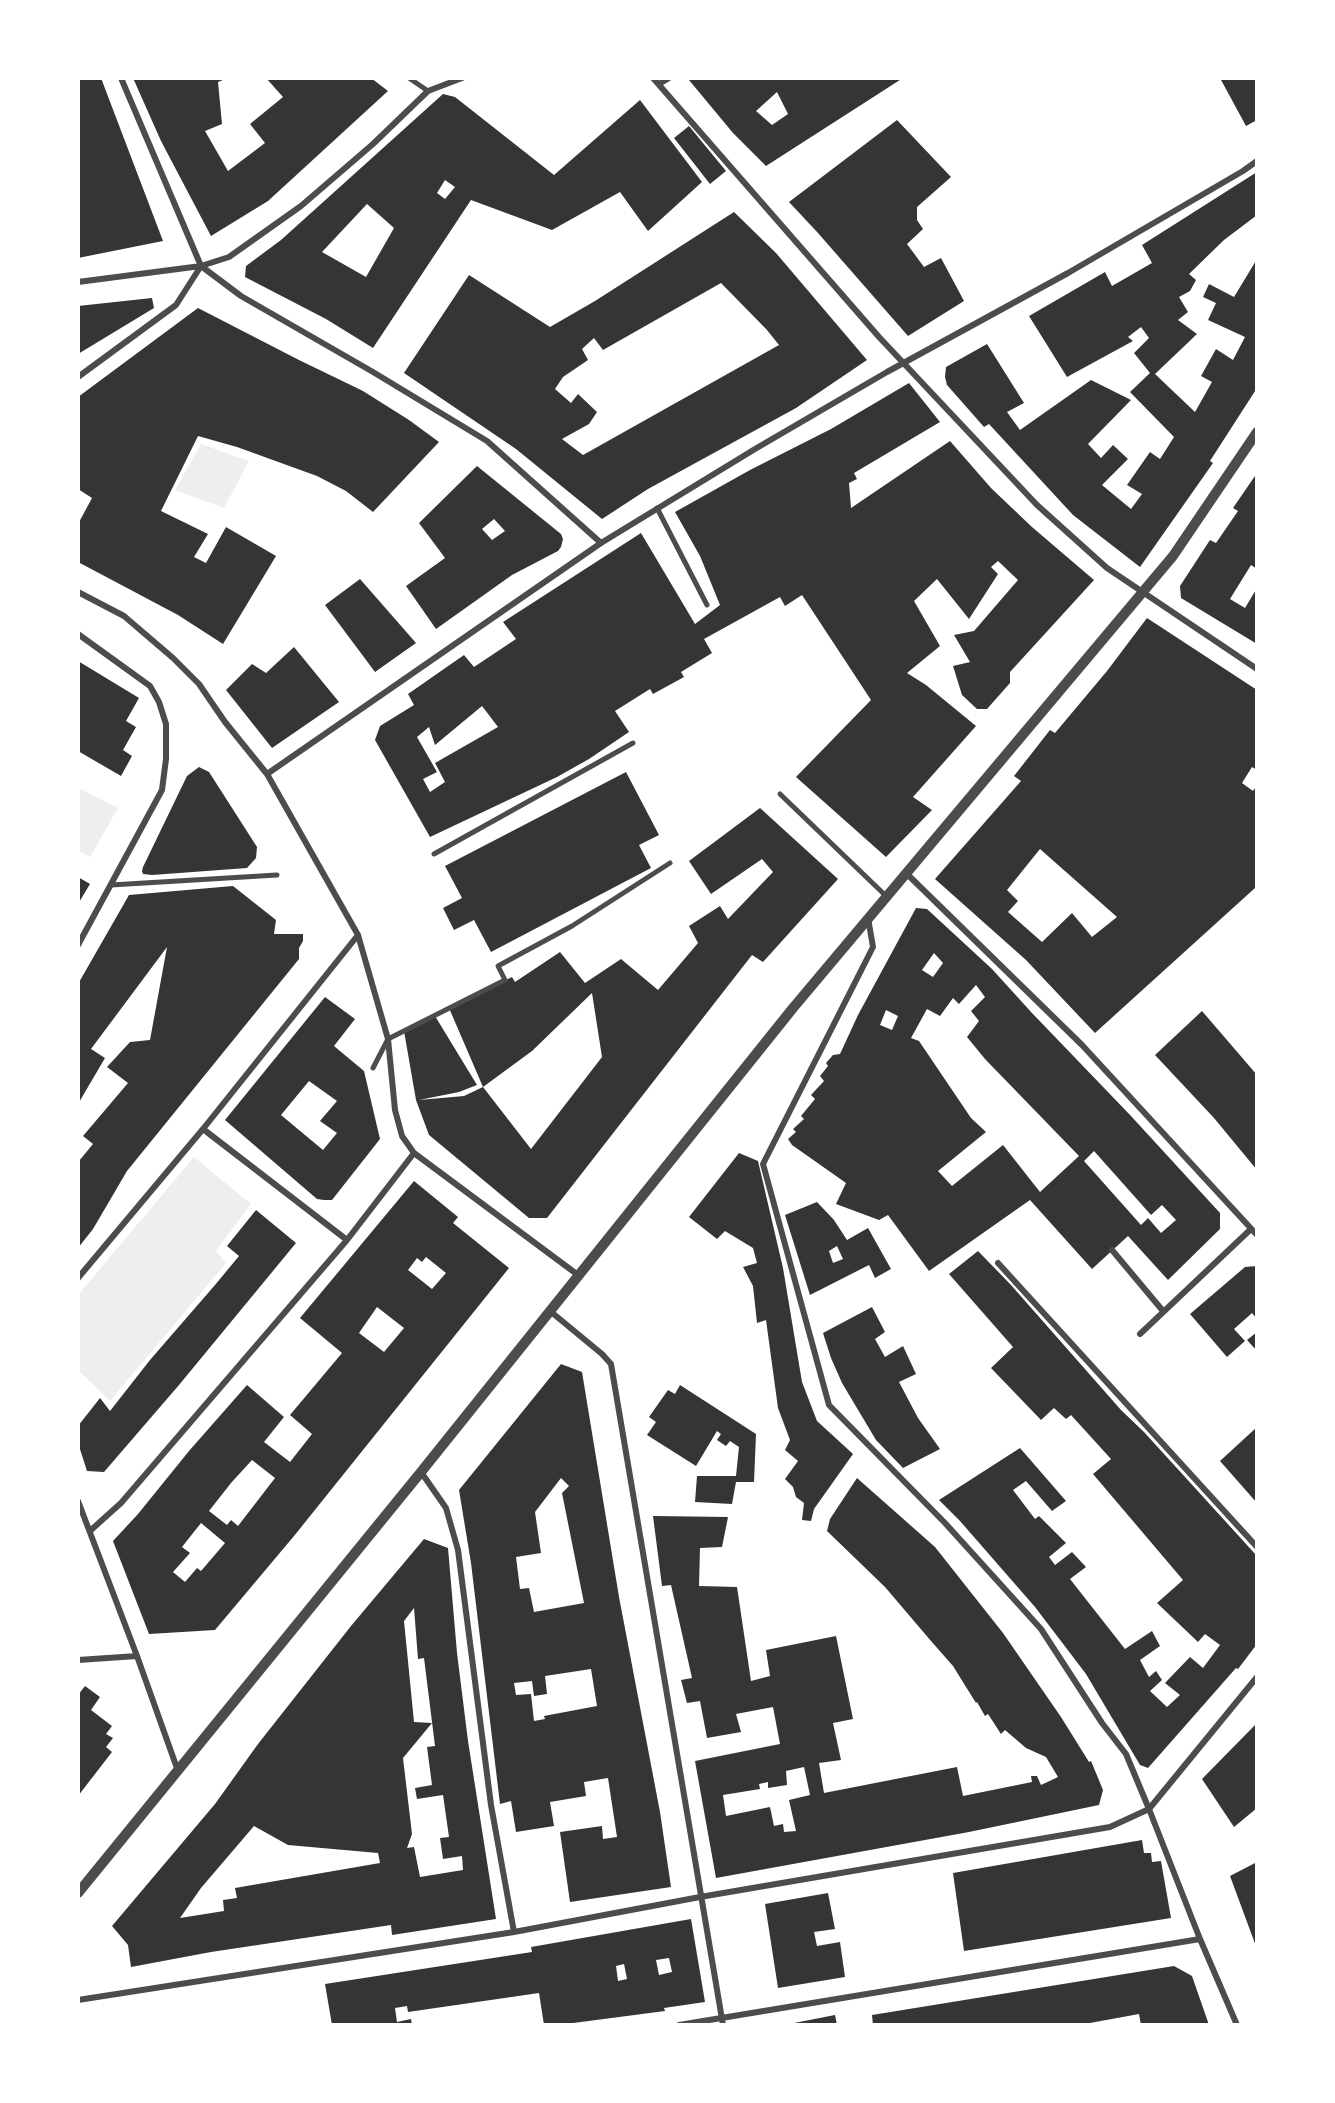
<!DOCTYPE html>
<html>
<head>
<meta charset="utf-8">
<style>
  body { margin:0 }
  #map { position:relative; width:1335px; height:2103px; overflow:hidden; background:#fff; font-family:"Alegreya Sans",sans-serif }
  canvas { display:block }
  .frame { position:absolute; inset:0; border:80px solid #fff; pointer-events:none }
</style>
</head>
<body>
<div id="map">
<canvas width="1335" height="2103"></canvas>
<div class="frame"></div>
</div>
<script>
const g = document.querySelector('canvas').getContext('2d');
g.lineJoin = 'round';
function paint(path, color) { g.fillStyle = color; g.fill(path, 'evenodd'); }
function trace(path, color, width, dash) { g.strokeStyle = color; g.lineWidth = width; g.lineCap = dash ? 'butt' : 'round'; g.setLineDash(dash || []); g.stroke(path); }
paint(new Path2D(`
  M201,444L249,461L224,508L175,490Z
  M78,788L118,808L90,857L78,851Z
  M194,1157L251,1204L216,1251L226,1263L110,1401L78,1370V1295Z`), '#eee');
paint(new Path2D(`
  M78,78H101L163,241L78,258Z
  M133,78H228L218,82L222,124L205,131L228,171L265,143L250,124L283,97L266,78H371L388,91L268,201L211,236L161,141Z
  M692,78H903L766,166L733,133L689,80ZM777,92L788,114L772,125L756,111Z
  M1220,78H1257V120L1246,126Z
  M443,94L455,97L554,175L640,100L702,182L648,231L620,192L552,230L471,200L373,348L326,319L245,277L246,266L281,240ZM445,180L455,187L445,199L437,193ZM367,204L394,228L366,277L322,252Z
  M897,120L951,177L917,207V220L923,229L907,244L924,267L941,258L964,301L908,336L818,233L789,202Z
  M689,126L726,171L710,184L674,138Z
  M1257,172V215L1224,240L1189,274L1196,280L1190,291L1179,297L1188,312L1178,320L1197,334L1155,374L1195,412L1212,382L1201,376L1216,349L1233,360L1245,337L1208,320L1216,303L1203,297L1209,284L1234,297L1257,259V388L1210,461L1213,463L1140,567L1073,515L989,424L984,427L947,385L945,377L946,367L987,344L1024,403L1007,412L1020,430L1091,380L1131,400L1088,444L1101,458L1113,445L1128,459L1102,485L1131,509L1142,494L1127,485L1150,452L1160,459L1174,437L1130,392L1150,373L1134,353L1149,338L1141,327L1128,337L1133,341L1067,377L1029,316L1105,272L1112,286L1152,263L1142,245Z
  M734,212L776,253L867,360L796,408L648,489L602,519L516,449L404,373L469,275L550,327L595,301ZM721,283L767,330L779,345L583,455L562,439L589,424L597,412L578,394L571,403L555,389L563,377L588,360L582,349L594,338L603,350Z
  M152,298L154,308L78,354V306Z
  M198,308L299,360L363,391L409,420L439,442L373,512L346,491L317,476L237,447L198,436L161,511L208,534L194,557L206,563L226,527L276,556L223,644L178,615L78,562V524L92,498L78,489V397Z
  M909,383L940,422L854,473L857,479L849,483L851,508L950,441L991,488L1032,527L1094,580L1010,672V683L987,709H977L962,695L953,666L970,662L954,635L974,631L1018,580L998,561L991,567L998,574L969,619L937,579L914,601L940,646L907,673L926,685L976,726L913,797L932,810L886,857L796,777L871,700L802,595L785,606L780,597L704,639L712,653L681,672L684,677L653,694L650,689L615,711L629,732L589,759L557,777L430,837L375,740L380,726L414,705L408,694L464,655L474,667L516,639L503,622L641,533L695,624L720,605L700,556L675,512L750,470L831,429ZM482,706L498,727L435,763L445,782L430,792L423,779L437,772L417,737L429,727L435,745Z
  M477,466L561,534L563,539L561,547L558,551L512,575L436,629L406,586L445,558L419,523ZM494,519L505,531L492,540L482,529Z
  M1257,473V569L1251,565L1230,599L1245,608L1257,588V644L1181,598L1180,586L1210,540L1216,543L1238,511L1233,508Z
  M360,579L416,643L375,672L325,605Z
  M1147,618L1257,690V770L1252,767L1242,783L1253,791L1257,785V891L1255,888L1095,1033L1026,960L935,879L1021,781L1014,776L1050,730L1055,733L1107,671ZM1040,849L1117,917L1092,937L1072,913L1042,942L1008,912L1018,901L1007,890Z
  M294,647L339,702L272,748L226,690L252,664L266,673Z
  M78,661L139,698L126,721L136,727L123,750L132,756L121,776L78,751Z
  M199,767L209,772L257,847L256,858L247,868L152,875L143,874L142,871L143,867L187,776Z
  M626,772L659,835L639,845L651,868L491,952L474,920L454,930L443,908L462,898L445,866Z
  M760,808L838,879L763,962L752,955L547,1218H529L429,1135L416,1100L404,1031L435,1016L477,1085L459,1092L419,1100L464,1096L483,1087L531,1149L602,1057L592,993L532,1051L483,1087L449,1008L512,977L515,982L560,952L585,983L621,959L658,990L698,943L689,926L720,906L728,919L773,872L762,859L711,894L689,861Z
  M78,877L90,884L78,904Z
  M233,886L276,920L274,934H303V941L299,948V959L127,1171L93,1229L78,1248V1160L79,1161L93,1144L83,1136L128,1083L107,1067L130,1042L150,1040L167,947L91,1049L105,1058L78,1104V984L129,895Z
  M916,908L927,909L992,969L1032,1013L1131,1116L1220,1213V1229L1168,1280L1128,1236L1092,1269L1030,1200L929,1271L888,1215L879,1220L836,1204L846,1183L792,1145L788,1139L796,1132L793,1129L804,1119L801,1116L815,1099L811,1095L824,1081L820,1076L828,1066L826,1063L833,1055L840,1054L858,1015ZM934,953L943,963L933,977L922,970ZM976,985L985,997L971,1011L979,1021L967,1037L985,1059L1079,1156L1040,1192L1003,1145L952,1186L938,1171L986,1132L971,1118L919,1041L911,1038L927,1009L940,1016L953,998L959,1004ZM886,1010L898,1016L892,1030L880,1025ZM1094,1151L1151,1215L1162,1205L1176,1220L1161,1233L1148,1218L1141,1225L1084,1161Z
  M325,997L355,1019L334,1046L364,1071L380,1139L332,1200H324L317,1199L225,1120ZM309,1081L337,1101L320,1121L337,1133L323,1150L281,1115Z
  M1202,1011L1257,1075V1170L1214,1118L1155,1055Z
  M739,1153L758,1161L783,1268L802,1382L817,1421L853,1454L814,1509L811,1521L802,1520L804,1503L796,1497L793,1487L785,1479L798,1461L785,1450L790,1440L778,1408L766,1320L757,1323L753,1286L743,1267L757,1263L753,1248L725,1231L717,1239L689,1217Z
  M414,1181L458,1217L453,1223L509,1268L294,1536L215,1630L149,1634L113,1541L138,1514L189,1451L247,1385L284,1417L264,1442L290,1462L312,1434L290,1415L342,1353L300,1318ZM426,1257L446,1273L432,1289L408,1270L417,1258L422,1262ZM377,1307L404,1328L384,1352L359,1333ZM252,1460L275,1478L238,1526L231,1520L227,1525L209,1511L231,1483ZM201,1523L225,1543L201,1571L197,1568L185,1582L173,1572L190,1553L182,1547Z
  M817,1202L834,1220L847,1240L868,1228L891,1269L875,1278L869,1265L810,1295L785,1215ZM837,1246L843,1259L833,1263L829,1251Z
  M256,1210L296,1243L179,1385L104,1472L87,1471L78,1443V1426L100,1398L110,1411L150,1360L215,1285L239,1256L227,1246Z
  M978,1251L1011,1285L1121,1410L1144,1432L1257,1556V1644L1238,1669L1236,1668L1148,1768L1140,1765L1086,1674L1035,1607L960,1521L939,1500L1020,1448L1066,1501L1052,1511L1026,1481L1013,1490L1035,1519L1039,1516L1066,1543L1049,1557L1055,1565L1072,1552L1086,1567L1070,1579L1125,1649L1152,1631L1160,1646L1140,1660L1149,1677L1156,1671L1162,1680L1150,1691L1167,1707L1180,1695L1165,1683L1190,1657L1203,1668L1220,1645L1205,1634L1198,1642L1157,1603L1183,1580L1093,1474L1111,1459L1071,1415L1066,1419L1054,1408L1041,1420L991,1368L1013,1347L949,1274Z
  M1257,1266V1319L1252,1313L1234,1329L1245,1341L1227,1357L1190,1314L1245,1267Z
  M872,1307L885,1332L875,1339L885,1357L903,1346L916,1374L899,1382L918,1418L940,1449L903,1468L876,1440L842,1383L831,1358L823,1333Z
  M1257,1332V1351L1247,1340Z
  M561,1364L582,1372L619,1597L660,1812L671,1887L570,1902L560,1832L602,1826L603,1839L617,1837L608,1778L584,1782L586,1796L550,1802L554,1826L516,1832L511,1801L500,1804L471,1563L459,1490ZM561,1478L569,1486L562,1493L584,1603L534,1612L529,1588L520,1589L516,1557L541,1553L535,1512ZM591,1669L597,1706L544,1716L545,1719L534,1721L531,1694L516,1695L514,1683L532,1681L534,1696L547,1694L545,1676Z
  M680,1385L756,1434L754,1482H736L732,1504L695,1502L697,1476H736L739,1447L730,1441L726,1446L717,1440L721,1434L717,1431L696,1466L647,1435L656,1422L649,1417L668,1390L675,1394Z
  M1257,1427V1503L1220,1461Z
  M857,1478L935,1547L1003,1633L1061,1717L1089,1762L1091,1761L1103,1790L1099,1805L969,1832L716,1878L695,1761L780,1744L773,1707L736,1714L741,1732L707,1738L700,1701L687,1703L681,1680L692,1678L671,1585L662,1586L653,1516L728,1517L722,1547L700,1548L699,1586L737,1587L751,1681L770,1676L766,1650L836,1636L853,1719L833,1723L841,1760L819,1763L824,1793L957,1767L963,1796L1032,1782L1031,1776H1037L1041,1785L1058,1777L1046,1757L1026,1748L1005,1730L1001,1734L988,1714L985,1716L977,1702L976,1703L953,1666L931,1641L885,1587L827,1531L830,1519ZM804,1767L810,1795L789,1800L796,1831L784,1832L783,1824L774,1826L770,1807L726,1816L723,1795L760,1789L759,1784L768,1782V1788L787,1785L786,1771Z
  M424,1539L448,1548L457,1653L468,1741L496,1919L392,1935L391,1925L211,1952L131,1967L128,1945L112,1926L215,1804L258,1744L351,1626ZM414,1608L418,1659L424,1658L435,1746L427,1747L432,1785L415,1788L417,1799L443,1795L449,1837L440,1838L443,1859L462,1856L463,1870L420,1877L414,1847L407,1848L412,1834L403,1758L432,1723L414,1722L404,1621ZM254,1826L288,1845L378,1853L380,1863L235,1888L237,1898L223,1900L224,1911L180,1918L201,1888Z
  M85,1686L100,1697L91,1710L112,1726L106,1734L113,1738L106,1747L112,1752L78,1796V1695Z
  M1257,1723V1808L1234,1827L1202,1779Z
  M1142,1840L1144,1853H1151L1152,1862L1161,1861L1171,1918L964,1951L953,1873Z
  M1257,1862V1949L1230,1876Z
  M828,1893L835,1929L814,1932L817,1946L840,1942L845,1977L778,1988L765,1904Z
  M691,1919L705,2002L664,2008L665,2011L558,2025H544L539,1993L408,2012L407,2006L395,2008L397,2022L411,2019L412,2025H332L325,1984L532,1952L531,1947ZM669,1958L672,1972L659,1975L656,1960ZM624,1964L627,1979L618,1981L616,1966Z
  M1174,1966L1192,1976L1209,2025H1141L1139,2014L1079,2025H873L872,2015Z
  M835,2015L837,2025H789V2024Z`), '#353535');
trace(new Path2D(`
  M409,78L428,91
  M657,508L707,605
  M780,794L886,896
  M434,854L633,743
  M111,885L277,875
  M373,1068L388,1039L505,980L498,966L572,926L670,863`), '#4c4c4c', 5);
trace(new Path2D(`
  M121,78L201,266
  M653,78L879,337L1037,505L1107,568L1257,669
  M659,84L669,78
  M201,266L241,296L373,372L487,441L601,543
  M78,282L201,266L229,257L301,206L373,144L428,91L462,78
  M78,377L176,305L201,266
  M78,592L124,616L173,658L199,684L225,722L267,774L358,935L388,1039L395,1110L402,1136L414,1153L578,1275
  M78,634L150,686L159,702L166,724V759L162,790L78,945
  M267,774L601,543L755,449L887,372L1068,273L1243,171L1257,161
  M906,873L1082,1045L1257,1235
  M868,918L873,947L763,1164L829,1405L945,1523L1041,1629L1102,1723L1126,1754L1149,1809L1200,1939L1237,2025
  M203,1129L347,1240
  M1112,1250L1163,1311
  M998,1263L1257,1547
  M78,1278L203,1129L358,935
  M550,1311L602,1354L611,1364L723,2025
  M1140,1334L1251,1229
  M421,1472L446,1508L458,1550L491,1805L514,1932
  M78,1501L137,1656L178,1771
  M91,1530L121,1503L347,1240L414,1153
  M78,1660L137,1656
  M78,2000L514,1932L700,1897L1110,1827L1149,1809L1257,1677
  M679,2025L1200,1939`), '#4c4c4c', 6);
trace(new Path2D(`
  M78,1893L421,1472L793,1008L1173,556L1257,432`), '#4c4c4c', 10);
</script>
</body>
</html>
